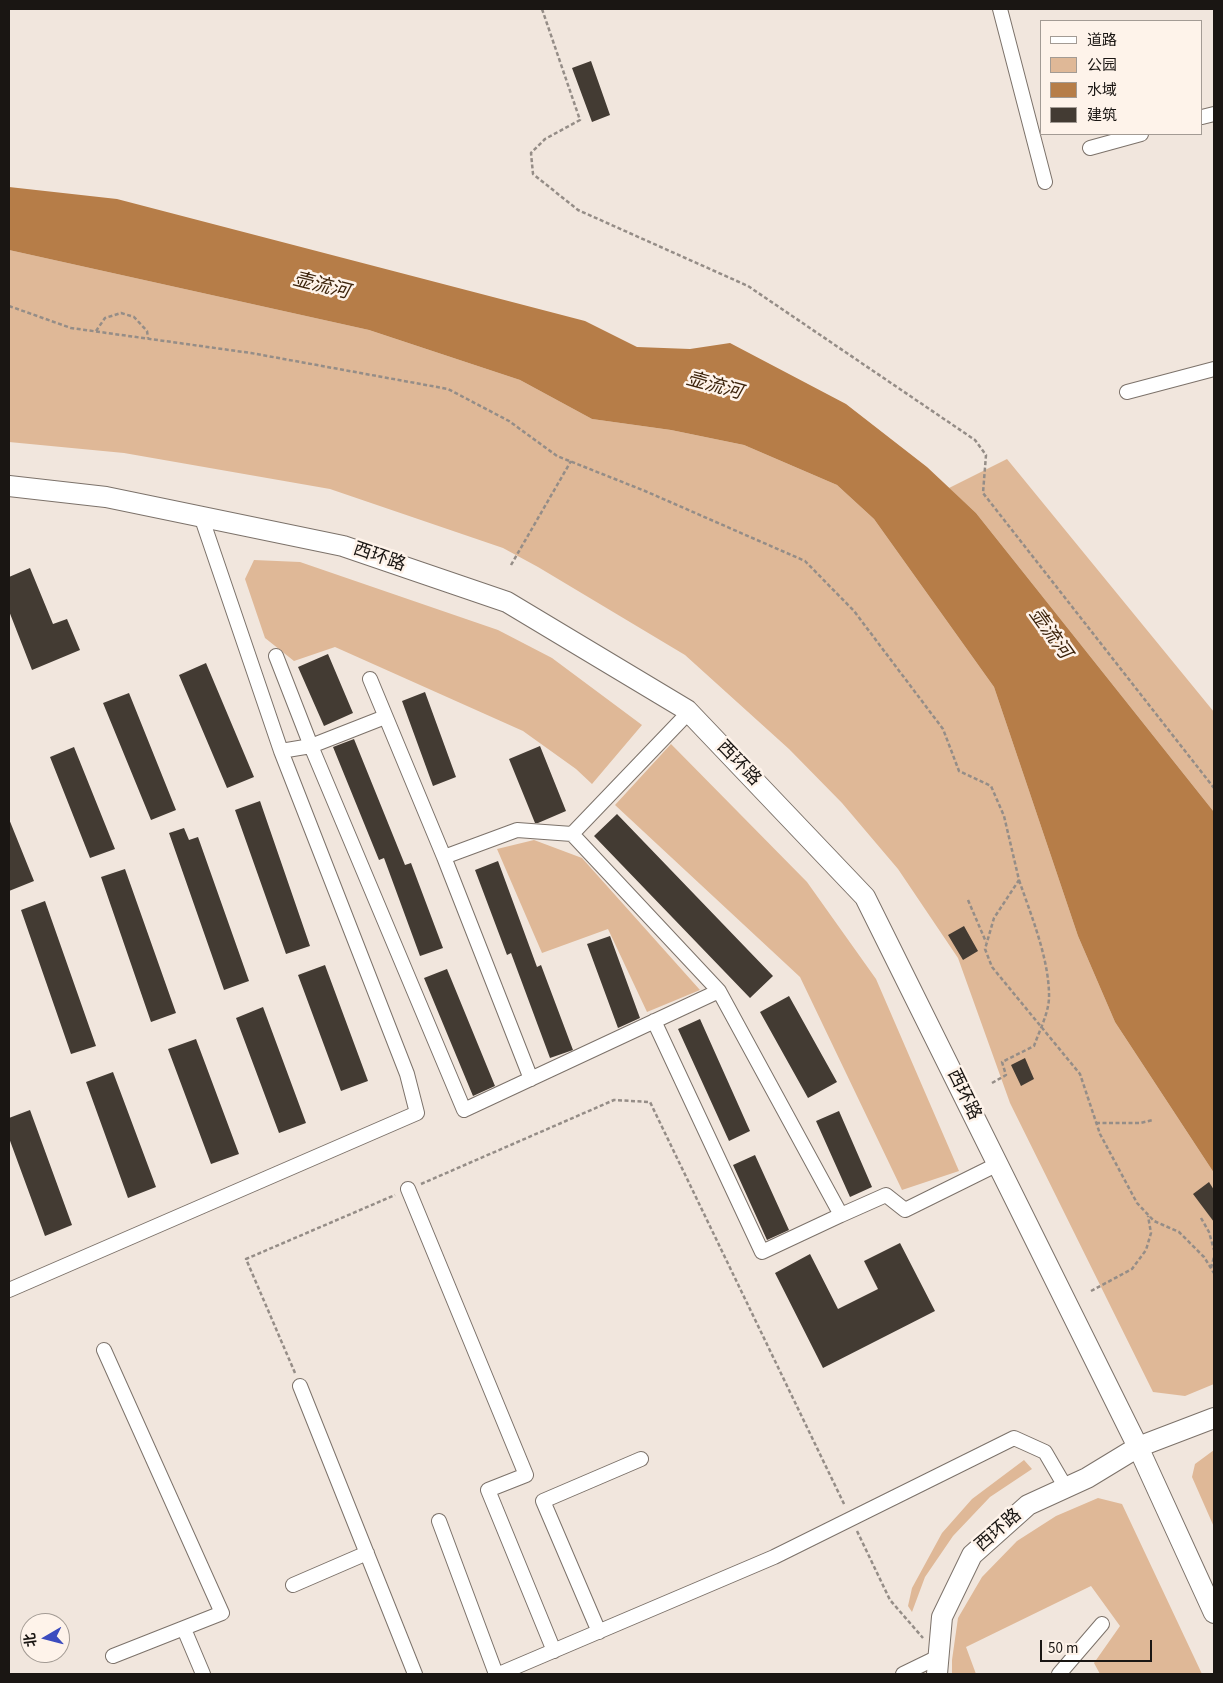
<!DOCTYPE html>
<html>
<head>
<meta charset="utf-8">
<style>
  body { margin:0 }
  #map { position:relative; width:1223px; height:1683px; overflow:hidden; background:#f1e6dd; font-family:"Source Sans 3","Noto Sans SC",sans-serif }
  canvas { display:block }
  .frame { position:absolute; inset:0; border:10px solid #1a1613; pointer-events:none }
  .legend { position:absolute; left:1040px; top:20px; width:162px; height:115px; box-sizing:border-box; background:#fef3ea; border:1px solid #a39b94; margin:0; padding:6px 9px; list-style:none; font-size:15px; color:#1a1613 }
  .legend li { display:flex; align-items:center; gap:10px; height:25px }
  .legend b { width:25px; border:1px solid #a39b94 }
  .north { position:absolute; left:20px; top:1613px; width:50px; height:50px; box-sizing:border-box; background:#fef3ea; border:1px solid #a39b94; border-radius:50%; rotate:262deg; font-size:14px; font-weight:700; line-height:20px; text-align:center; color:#1a1613 }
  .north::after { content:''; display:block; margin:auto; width:18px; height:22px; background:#3c4cbf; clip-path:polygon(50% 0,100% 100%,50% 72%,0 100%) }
  .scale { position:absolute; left:1040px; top:1640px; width:112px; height:22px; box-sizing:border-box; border:2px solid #1a1613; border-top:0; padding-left:6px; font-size:15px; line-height:18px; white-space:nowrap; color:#1a1613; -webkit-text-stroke:4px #fef3ea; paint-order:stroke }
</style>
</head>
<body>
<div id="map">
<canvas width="1223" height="1683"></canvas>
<div class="frame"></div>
<ul class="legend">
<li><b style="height:6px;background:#fff"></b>道路</li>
<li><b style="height:14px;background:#dfb897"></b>公园</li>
<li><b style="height:14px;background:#b67d48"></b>水域</li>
<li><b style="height:14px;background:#433b33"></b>建筑</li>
</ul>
<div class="north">北</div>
<div class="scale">50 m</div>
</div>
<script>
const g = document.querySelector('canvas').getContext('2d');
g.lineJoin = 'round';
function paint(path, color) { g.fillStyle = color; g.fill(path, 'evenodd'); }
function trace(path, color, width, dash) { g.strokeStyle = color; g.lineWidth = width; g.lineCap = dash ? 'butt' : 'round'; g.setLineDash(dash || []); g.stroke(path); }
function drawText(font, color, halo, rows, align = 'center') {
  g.font = font + ' "Source Sans 3","Noto Sans SC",sans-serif'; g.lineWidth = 5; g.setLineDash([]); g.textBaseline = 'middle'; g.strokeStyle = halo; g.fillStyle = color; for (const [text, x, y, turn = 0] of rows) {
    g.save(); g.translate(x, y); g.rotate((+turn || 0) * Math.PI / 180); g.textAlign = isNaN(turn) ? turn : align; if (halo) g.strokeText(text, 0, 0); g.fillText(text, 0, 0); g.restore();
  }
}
paint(new Path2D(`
  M9,250L369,330L520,380L592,419L671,430L744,445L837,485L874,519L994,687L1078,936L1115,1022L1214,1173V1384L1185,1396L1153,1392L1010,1103L958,958L898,869L842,803L789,749L685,655L538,567L503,548L330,489L124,453L9,442Z
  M1007,459L1214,712V812L976,513L949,488Z
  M254,560L300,562L498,630L552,658L642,725L592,784L576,769L523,731L335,647L294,661L265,638L245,579Z
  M671,744L807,882L876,979L959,1171L902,1190L800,977L615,805Z
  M534,840L582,858L700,990L647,1012L608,929L542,953L497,849Z
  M1214,1450V1527L1192,1477L1195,1464Z
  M1024,1460L1032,1469L990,1497L953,1536L925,1577L912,1612L908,1606L912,1588L942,1533L972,1499Z
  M1098,1498L1122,1504L1202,1674H1100L1094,1663L1120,1626L1091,1586L966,1647L976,1674H952V1660L958,1618L982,1577L1017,1541L1056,1516Z`), '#dfb897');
paint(new Path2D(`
  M9,187L117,199L585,321L637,347L690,349L730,343L846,404L927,467L976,513L1214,812V1173L1115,1022L1078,936L994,687L874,519L837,485L744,445L671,430L592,419L520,380L369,330L9,250Z`), '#b67d48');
paint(new Path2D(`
  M591,61L610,115L592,122L572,68Z
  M30,568L53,624L67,619L80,650L32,670L9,611V577Z
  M328,654L353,713L324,726L298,667Z
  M206,663L254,777L227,788L179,675Z
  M425,692L456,777L433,786L402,701Z
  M129,693L176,810L151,820L103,703Z
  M354,739L405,865L411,863L443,948L420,956L384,858L379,860L333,747Z
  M540,746L566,811L538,823H535L509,759Z
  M74,747L115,849L90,858L50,757Z
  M260,801L310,946L286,954L235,810Z
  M617,814L773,976L750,998L594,836Z
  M9,819L34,881L9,891Z
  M184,828L189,840L198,837L249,981L224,990L169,833Z
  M498,861L537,967L541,965L573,1050L550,1058L511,953L507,955L475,870Z
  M125,869L176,1013L151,1022L101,877Z
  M45,901L96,1046L71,1054L21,910Z
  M964,926L978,951L963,960L948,935Z
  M610,936L640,1018L618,1028L587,944Z
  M325,965L368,1081L341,1091L298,975Z
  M447,969L495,1086L473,1096L424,978Z
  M789,996L837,1082L808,1098L760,1012Z
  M263,1007L306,1123L279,1133L236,1018Z
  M700,1019L750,1131L729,1141L678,1029Z
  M196,1039L239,1154L211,1164L168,1049Z
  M1025,1058L1034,1079L1021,1086L1011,1065Z
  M113,1072L156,1187L128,1198L86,1082Z
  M30,1110L72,1225L45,1236L9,1138V1118Z
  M839,1111L872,1187L850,1197L816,1121Z
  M755,1155L789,1230L767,1240L733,1165Z
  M1209,1182L1214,1190V1222L1193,1194Z
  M900,1243L935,1311L823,1368L775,1273L810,1254L838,1309L878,1289L864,1261Z`), '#433b33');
const street = new Path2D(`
  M1000,9L1045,182
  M1202,117L1214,114
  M1090,148L1141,134
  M1127,392L1214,369
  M276,656L311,746L464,1110L719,991
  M370,679L444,857L517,830L572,834L689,712
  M281,751L311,746L385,717
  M572,834L719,991L841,1215L886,1195L905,1210L998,1164
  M444,857L531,1079
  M654,1021L762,1252L841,1215
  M408,1189L526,1475L488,1490L554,1651
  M9,1290L417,1113L407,1074L281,751L201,516
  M104,1350L222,1613L113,1656
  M300,1386L415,1674
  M439,1521L496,1674
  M293,1585L367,1553
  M184,1629L203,1674
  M599,1632L543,1501L641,1459
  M499,1674L774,1557L1014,1438L1045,1452L1066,1488
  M903,1674L938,1657
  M1059,1674L1102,1624`);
const secondary = new Path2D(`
  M9,486L106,497L343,546L507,602L687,710L865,897L1138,1447L1214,1613
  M937,1674L942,1617L972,1555L1028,1505L1087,1478L1138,1447L1214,1418`);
trace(street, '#7c726a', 16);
trace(secondary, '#7c726a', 22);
trace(new Path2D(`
  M542,9L580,120L545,139L531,153L533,174L578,210L748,286L975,440L986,455L983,493L1214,788
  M9,306L71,328L251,353L448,389L509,421L557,456L645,491L805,561L854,611L943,729L959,771L991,786L1004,816L1019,880L994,918L985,949L992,967L1080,1074L1100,1134L1137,1203L1154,1221L1179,1232L1204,1257L1214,1273
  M96,331L105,318L121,313L134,317L147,331L148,338
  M511,565L571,461
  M968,900L986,942
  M992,1083L1006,1075L1002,1062L1034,1046C1040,1029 1050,1011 1049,993C1048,956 1031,915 1019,880
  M1096,1123H1140L1153,1120
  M421,1184L614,1100L650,1102L845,1506
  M1201,1218L1209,1232L1214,1250
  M1211,1268L1214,1257
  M1091,1291L1132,1269L1146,1250L1151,1233L1148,1216
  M295,1373L246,1259L395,1195
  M857,1531L890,1600L923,1638`), '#958d87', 2.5, [4, 2.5]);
trace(street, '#fff', 14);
trace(secondary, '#fff', 20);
drawText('18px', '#1a1613', '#fef3ea', [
  ["西环路",379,558,19],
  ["西环路",738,764,46],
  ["西环路",963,1095,64],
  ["西环路",999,1531,-41]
]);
drawText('italic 19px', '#3d240c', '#fef3ea', [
  ["壶流河",321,287,14],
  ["壶流河",714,387,15],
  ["壶流河",1049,634,54]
]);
</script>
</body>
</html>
